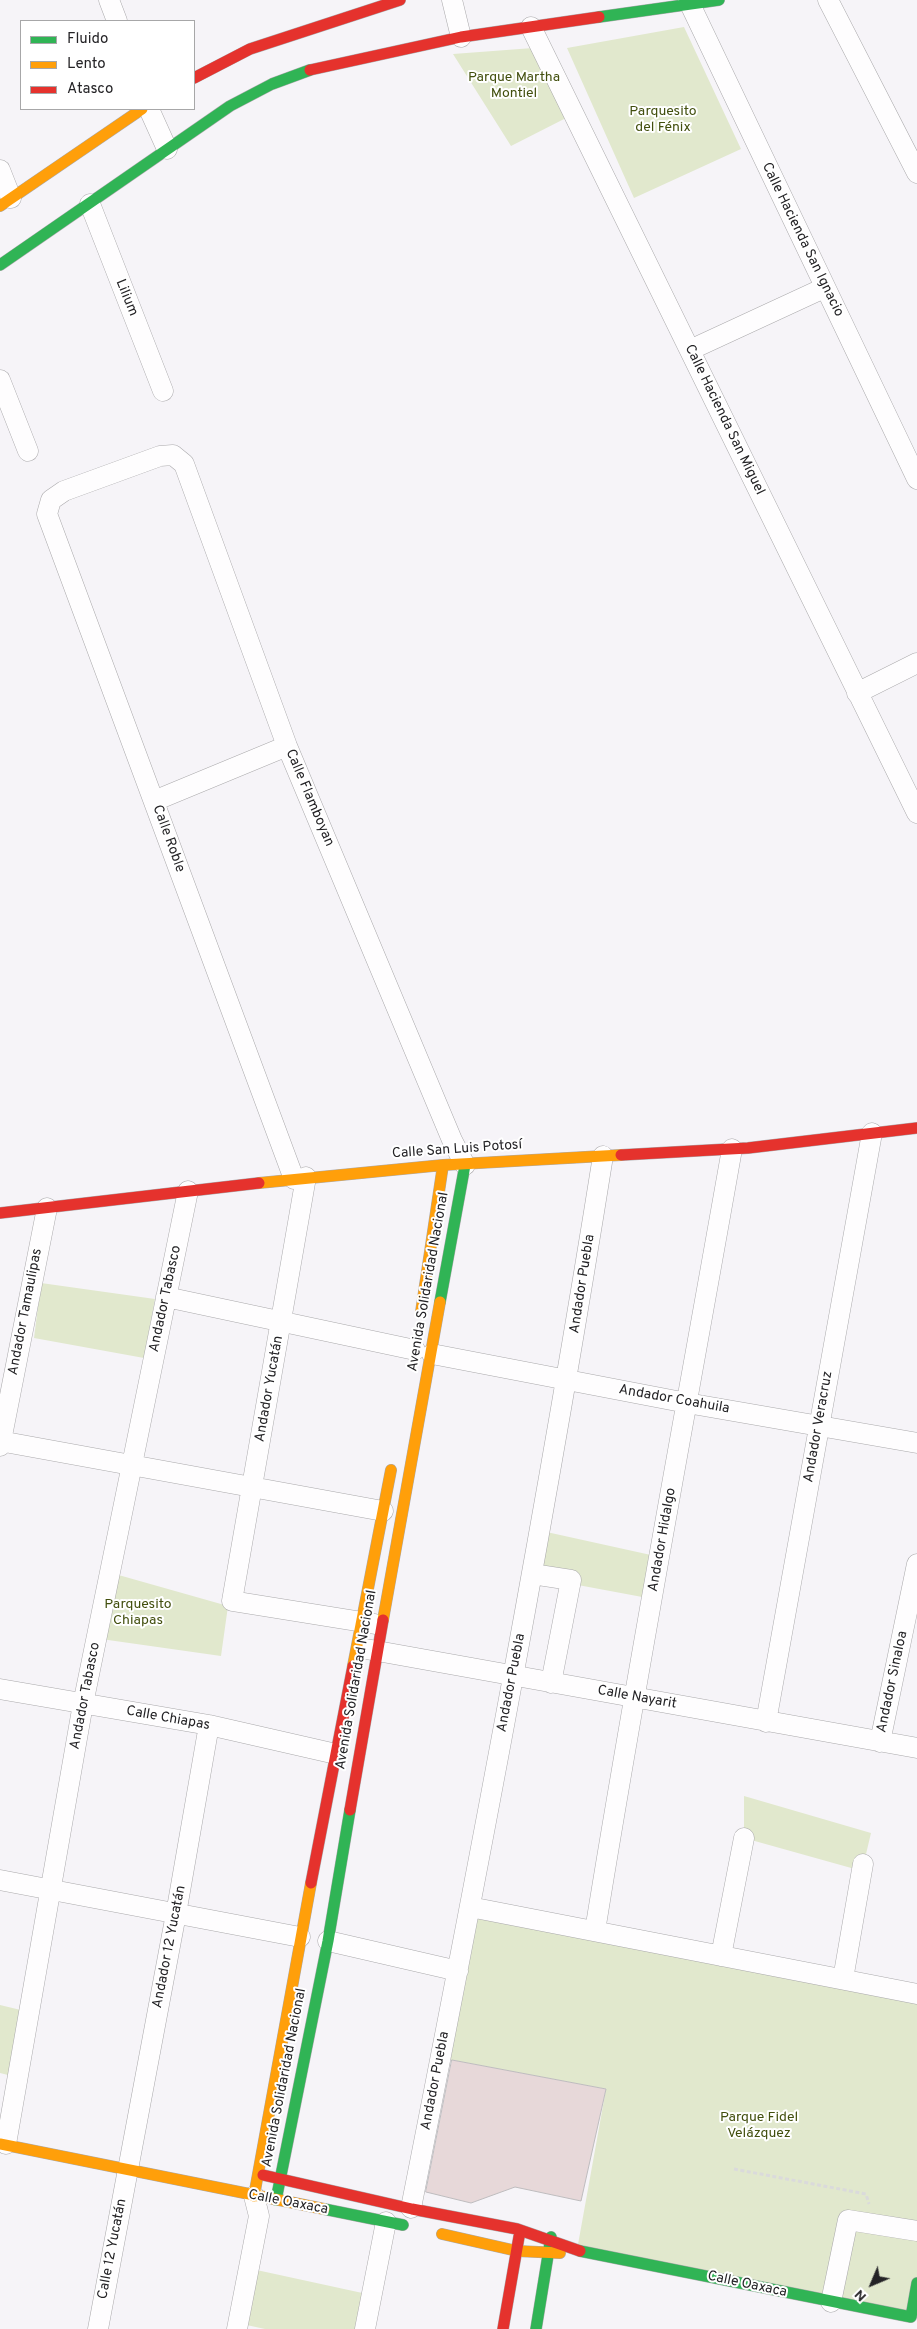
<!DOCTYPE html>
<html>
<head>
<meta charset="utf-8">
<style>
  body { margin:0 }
  #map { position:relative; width:917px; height:2329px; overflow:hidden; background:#f6f4f8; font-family:Overpass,sans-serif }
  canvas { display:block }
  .legend { position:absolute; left:20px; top:20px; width:175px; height:90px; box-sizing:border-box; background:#fff; border:1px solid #a7a7a8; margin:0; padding:6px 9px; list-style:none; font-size:15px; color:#242326 }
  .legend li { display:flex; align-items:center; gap:10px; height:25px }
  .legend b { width:25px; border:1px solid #a7a7a8 }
  .north { position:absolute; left:847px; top:2259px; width:50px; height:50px; -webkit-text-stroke:4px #fff; paint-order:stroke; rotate:225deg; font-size:14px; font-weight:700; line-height:20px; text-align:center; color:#242326 }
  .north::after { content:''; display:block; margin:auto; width:18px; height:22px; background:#242326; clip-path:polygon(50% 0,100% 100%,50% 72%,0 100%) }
</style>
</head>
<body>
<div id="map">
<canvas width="917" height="2329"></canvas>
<ul class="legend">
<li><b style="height:6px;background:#30b455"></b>Fluido</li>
<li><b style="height:6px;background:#ff9f0a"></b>Lento</li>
<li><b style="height:6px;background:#e5322d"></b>Atasco</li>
</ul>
<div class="north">N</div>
</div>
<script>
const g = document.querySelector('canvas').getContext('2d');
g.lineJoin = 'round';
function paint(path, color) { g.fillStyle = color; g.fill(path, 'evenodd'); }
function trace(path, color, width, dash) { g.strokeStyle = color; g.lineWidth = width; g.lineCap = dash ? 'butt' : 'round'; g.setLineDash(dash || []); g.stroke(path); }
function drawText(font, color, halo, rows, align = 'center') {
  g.font = font + ' Overpass,sans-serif'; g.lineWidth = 4; g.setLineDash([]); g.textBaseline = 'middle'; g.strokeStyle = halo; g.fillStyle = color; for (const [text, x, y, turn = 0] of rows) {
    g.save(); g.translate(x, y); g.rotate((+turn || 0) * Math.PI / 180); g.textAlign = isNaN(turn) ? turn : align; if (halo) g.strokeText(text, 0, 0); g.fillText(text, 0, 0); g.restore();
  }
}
paint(new Path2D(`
  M684,27L741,149L634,198L567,48Z
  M533,48L568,117L511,146L453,54Z
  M41,1283L155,1299L144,1358L34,1338Z
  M542,1531L660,1557L653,1599L535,1577Z
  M115,1574L228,1606L221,1656L101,1639Z
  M744,1796L871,1833L862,1871L744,1838Z
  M470,1907L917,1994V2283L911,2317L577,2250L606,2089L441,2058Z
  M0,2005L29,2012L16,2077L0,2073Z
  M252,2269L367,2294L358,2329H265L242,2324Z`), '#e1e8cd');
const building = new Path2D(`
  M452,2060L606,2089L581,2201L515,2187L471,2203L426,2192Z`);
paint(building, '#e7d8d9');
trace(building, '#bebcbe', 1);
const street = new Path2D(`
  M109,0L117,21
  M452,0L461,37
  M688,0L917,479
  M828,0L917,173
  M531,27L917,813
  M149,109L167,149
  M0,170L11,198
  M90,204L163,391
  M690,350L824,288
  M0,380L28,451
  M857,693L917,663
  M154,801L287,746
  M306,1177L232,1601L375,1624
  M294,1179L47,514L51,500L64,491L160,456L173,455L184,464L287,746L452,1140L465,1165
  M166,1297L415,1350
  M432,1354L687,1403L917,1443
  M0,1441L383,1511
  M0,1446L47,1208
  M532,1574L571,1580L551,1683
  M366,1649L917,1748
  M0,1689L209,1725L336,1754
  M766,1722L872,1133
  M880,1742L917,1564
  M0,1880L300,1937
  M470,1907L917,1994
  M595,1931C637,1670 686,1410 732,1149
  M328,1941L458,1971
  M721,1956L744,1838
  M843,1979L863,1864
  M6,2144L83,1704L188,1191
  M411,2208C480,1859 547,1508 603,1156
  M831,2302L848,2220L917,2231
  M98,2329L176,1914L209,1725
  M237,2329L259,2216L254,2196
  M365,2329L386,2222`);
const fast = new Path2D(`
  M599,17L719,0
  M0,265L230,106L272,84L310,70
  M440,1302L465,1165
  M276,2200L328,1941L350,1810
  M324,2209L403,2225
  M580,2251L911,2317L917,2283
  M536,2329L551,2237`);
const slow = new Path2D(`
  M0,206L142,109
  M259,1183L443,1165L621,1155
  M421,1312L443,1165
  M383,1620L440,1302
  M353,1666L391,1470
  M0,2144L324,2209
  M254,2196L311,1883
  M442,2234L517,2251L560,2253`);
const jam = new Path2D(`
  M310,70L461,37L599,17
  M194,78L250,49L400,0
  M621,1155L748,1148L917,1128
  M0,1213L259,1183
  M350,1810L383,1620
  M311,1883L353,1666
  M263,2175L412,2209L517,2229L580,2251
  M503,2329L520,2231`);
trace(street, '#aaa9ab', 21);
trace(fast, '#aaa9ab', 12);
trace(slow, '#aaa9ab', 12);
trace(jam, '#aaa9ab', 12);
trace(new Path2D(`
  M734,2169L866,2194L869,2204`), '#dadadb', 3, [4, 2.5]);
trace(street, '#fefdfe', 20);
trace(fast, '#30b455', 11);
trace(slow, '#ff9f0a', 11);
trace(jam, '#e5322d', 11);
drawText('14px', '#424f0e', '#fff', [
  ["Parque Martha",514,78],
  ["Montiel",514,94],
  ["Parquesito",663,112],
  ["del Fénix",663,128],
  ["Parquesito",138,1605],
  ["Chiapas",138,1621],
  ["Parque Fidel",759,2118],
  ["Velázquez",759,2134]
]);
drawText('14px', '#242326', '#fff', [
  ["Calle Hacienda San Ignacio",802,240,64],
  ["Lilium",126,298,68],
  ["Calle Hacienda San Miguel",724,420,64],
  ["Calle Flamboyan",309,798,67],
  ["Calle Roble",168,839,70],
  ["Calle San Luis Potosí",457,1150,-4],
  ["Avenida Solidaridad Nacional",429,1282,-80],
  ["Andador Puebla",583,1284,-81],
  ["Andador Tabasco",166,1299,-78],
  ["Andador Tamaulipas",26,1312,-79],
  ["Andador Yucatán",270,1389,-80],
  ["Andador Coahuila",674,1400,10],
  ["Andador Veracruz",819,1427,-80],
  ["Andador Hidalgo",663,1540,-80],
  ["Avenida Solidaridad Nacional",357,1680,-80],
  ["Andador Sinaloa",893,1682,-78],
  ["Andador Puebla",512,1683,-79],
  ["Andador Tabasco",86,1696,-79],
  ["Calle Nayarit",637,1698,10],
  ["Calle Chiapas",168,1719,10],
  ["Andador 12 Yucatán",170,1947,-79],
  ["Avenida Solidaridad Nacional",285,2078,-79],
  ["Andador Puebla",436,2081,-79],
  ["Calle Oaxaca",288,2203,11],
  ["Calle 12 Yucatán",113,2249,-79],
  ["Calle Oaxaca",747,2285,12]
]);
</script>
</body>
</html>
